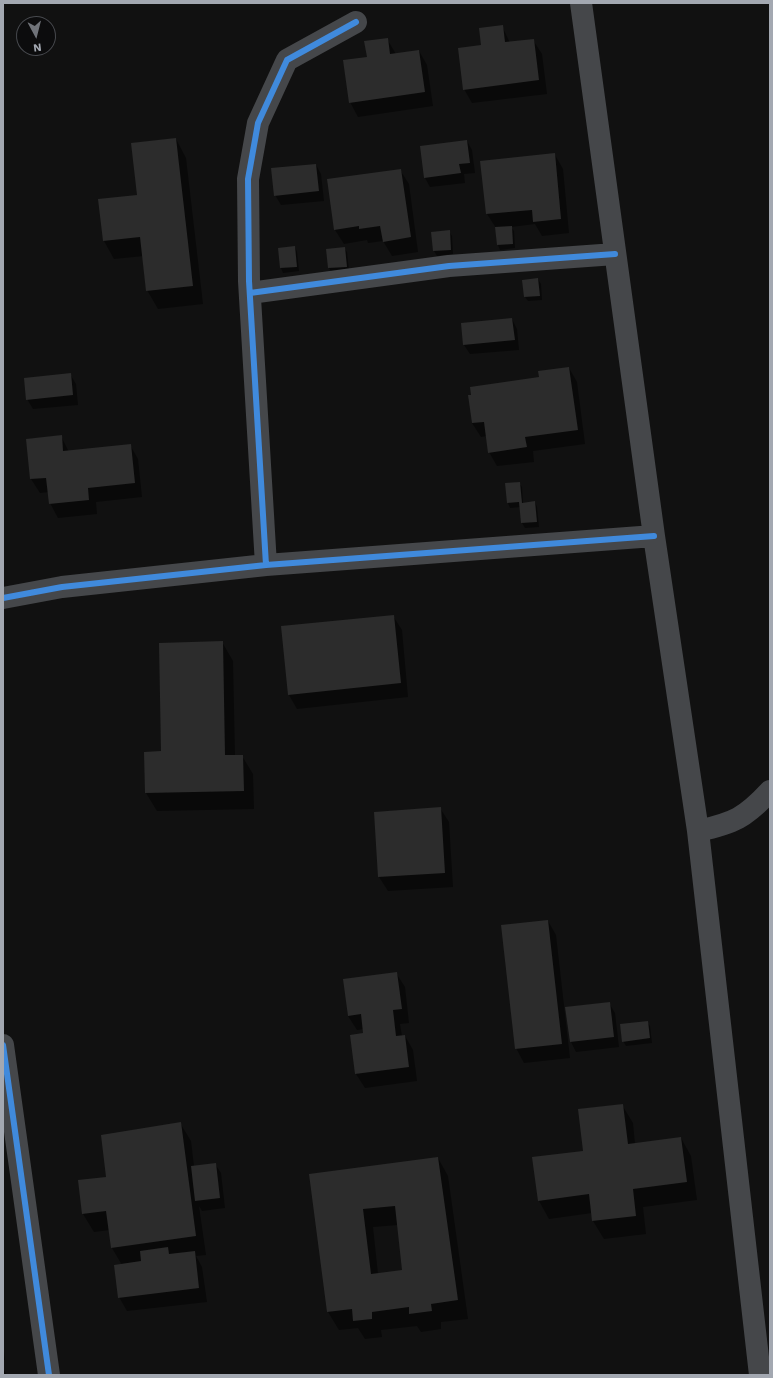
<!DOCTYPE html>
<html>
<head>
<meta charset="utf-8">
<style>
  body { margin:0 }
  #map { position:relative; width:773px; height:1378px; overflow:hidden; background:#111; font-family:"Work Sans",sans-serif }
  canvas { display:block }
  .frame { position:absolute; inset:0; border:4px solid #a3a8b1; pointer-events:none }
  .north { position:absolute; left:16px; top:16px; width:40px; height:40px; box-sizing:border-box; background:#0c0c0d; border:1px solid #484a4f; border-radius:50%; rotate:173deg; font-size:11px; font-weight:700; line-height:16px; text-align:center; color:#a3a8b1 }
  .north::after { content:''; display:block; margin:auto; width:14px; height:18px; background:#707379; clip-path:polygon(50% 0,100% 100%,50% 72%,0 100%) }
</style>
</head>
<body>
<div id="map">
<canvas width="773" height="1378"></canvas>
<div class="frame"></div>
<div class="north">N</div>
</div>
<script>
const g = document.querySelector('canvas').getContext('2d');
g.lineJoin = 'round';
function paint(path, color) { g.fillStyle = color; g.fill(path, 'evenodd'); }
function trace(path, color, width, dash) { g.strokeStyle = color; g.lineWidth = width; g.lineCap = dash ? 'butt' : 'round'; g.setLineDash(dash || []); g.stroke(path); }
paint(new Path2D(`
  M502,26L510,43L533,40L542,54L547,94L472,103L464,89L482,46Z
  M387,39L396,54L419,51L427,65L433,106L358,117L350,102L368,58Z
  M176,139L186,158L203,304L158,309L147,290L144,256L114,259L104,241L138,196Z
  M467,141L472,150L475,173L464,174L465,183L430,187L425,178Z
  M555,155L563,169L569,233L542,236L535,224L511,227L514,231L515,248L500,250L498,245L496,228L487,214L481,162Z
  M316,165L321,174L324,201L281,205L275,195Z
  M400,170L409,184L418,252L392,256L383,241L368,243L367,240L344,244L335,230Z
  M449,231L452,236L453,254L437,256L434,251L432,233Z
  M295,247L297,252L299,271L283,273L281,268L279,249Z
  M344,248L347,252L349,271L332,273L329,268L327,250Z
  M538,279L541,284L542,300L528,301L525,297Z
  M512,319L517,329L519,350L470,354L464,345Z
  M569,368L577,382L585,444L533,451L534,462L497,466L489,452L487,436L481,437L472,423L540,378Z
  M70,374L76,384L78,405L33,409L27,399Z
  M61,436L69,452L130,445L138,459L142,497L96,502L97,514L58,518L50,503L49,492L40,493L31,479L27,439Z
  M519,483L522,487L523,503L535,502L537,507L539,527L525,528L522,523L521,507L510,508L508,503L506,484Z
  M393,616L402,630L408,697L297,709L289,695Z
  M222,642L233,661L235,756H242L253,774L254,809L157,811L146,793L162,752Z
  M440,808L449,822L453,887L388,891L379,877L375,812Z
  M548,921L556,935L570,1058L524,1063L516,1048Z
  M396,973L405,987L409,1023L400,1024L402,1036H405L413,1050L417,1081L365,1088L356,1074L351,1036L364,1034V1029L357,1030L348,1016Z
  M609,1003L615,1013L619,1047L576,1052L571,1042L566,1008Z
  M647,1022L650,1026L652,1043L626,1046L623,1041Z
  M622,1105L633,1123L635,1144L681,1138L691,1156L697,1200L643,1207L646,1234L604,1239L593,1221L592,1213L549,1219L539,1201L585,1152Z
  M180,1123L191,1141L194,1166L215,1164L221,1173L225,1208L202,1211L199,1206L206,1255L196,1256L202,1267L207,1302L127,1311L119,1297L122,1265L112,1248L110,1230L94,1232L83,1214L107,1178Z
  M438,1158L448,1176L468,1319L441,1322V1329L421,1332L417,1326L381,1330L382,1337L365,1339L358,1328L339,1330L328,1312L310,1175ZM398,1225L403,1271L378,1274L373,1227Z
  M3,1343L5,1360H3Z
  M3,1369L7,1375H3Z`), '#0007');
paint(new Path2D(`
  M503,25L505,42L534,39L539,80L463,90L458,48L481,45L479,28Z
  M388,38L390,54L419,50L425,92L349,103L343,60L367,57L364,41Z
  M176,138L193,286L146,291L140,237L103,241L98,199L137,195L131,143Z
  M467,140L470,163L459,164L461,173L424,178L420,146Z
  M555,153L561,219L533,222L532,210L486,214L480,161Z
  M316,164L319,191L274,196L271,168Z
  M401,169L411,237L383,242L380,226L359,229V226L334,230L327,179Z
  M512,226L513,244L497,245L495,227Z
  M450,230L451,250L433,251L431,232Z
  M295,246L297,267L280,268L278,248Z
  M345,247L347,267L328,268L326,249Z
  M538,278L540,296L524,297L522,280Z
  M512,318L515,340L463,345L461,323Z
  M569,367L578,430L525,437L527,447L488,453L484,422L472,423L468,395H471L470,387L539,377L538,371Z
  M71,373L73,395L26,400L24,378Z
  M62,435L63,451L131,444L135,483L88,488L89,500L49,504L46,478L30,479L26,439Z
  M520,482L522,503L535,501L537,522L521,523L519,502L507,503L505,483Z
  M394,615L401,683L288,695L281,626Z
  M223,641L225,755H243L244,791L145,793L144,752L161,751L159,643Z
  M441,807L445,873L378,877L374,812Z
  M548,920L562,1044L515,1049L501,925Z
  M397,972L402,1009L393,1010L396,1036L405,1035L409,1067L355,1074L350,1035L363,1033L361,1014L348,1016L343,979Z
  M610,1002L614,1037L570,1042L565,1007Z
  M648,1021L650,1038L622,1042L620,1024Z
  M623,1104L628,1144L681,1137L687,1182L633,1189L636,1216L592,1221L589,1194L538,1201L532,1157L583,1151L578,1109Z
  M181,1122L196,1236L111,1248L106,1211L82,1214L78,1180L106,1177L101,1135Z
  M438,1157L458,1300L431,1304L432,1311L409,1314V1307L372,1312V1319L353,1321L352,1309L327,1312L309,1174ZM395,1206L402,1270L371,1274L363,1209Z
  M216,1163L220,1198L195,1201L191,1166Z
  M168,1247L169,1254L195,1251L199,1288L118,1298L114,1265L141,1261L140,1251Z`), '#2c2c2c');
trace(new Path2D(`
  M581,3L654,536L698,831L760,1375
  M250,293L449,266L615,254
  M266,565L249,281L248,179L258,123L287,60L356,22
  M3,598L62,587L266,565L654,536
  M698,831C734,823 745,818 770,791
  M3,1045L49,1375`), '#45474a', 22);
trace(new Path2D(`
  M250,293L449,266L615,254
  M266,565L249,281L248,179L258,123L287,60L356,22
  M3,598L62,587L266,565L654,536
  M3,1045L49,1375`), '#408adc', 6);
</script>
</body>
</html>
